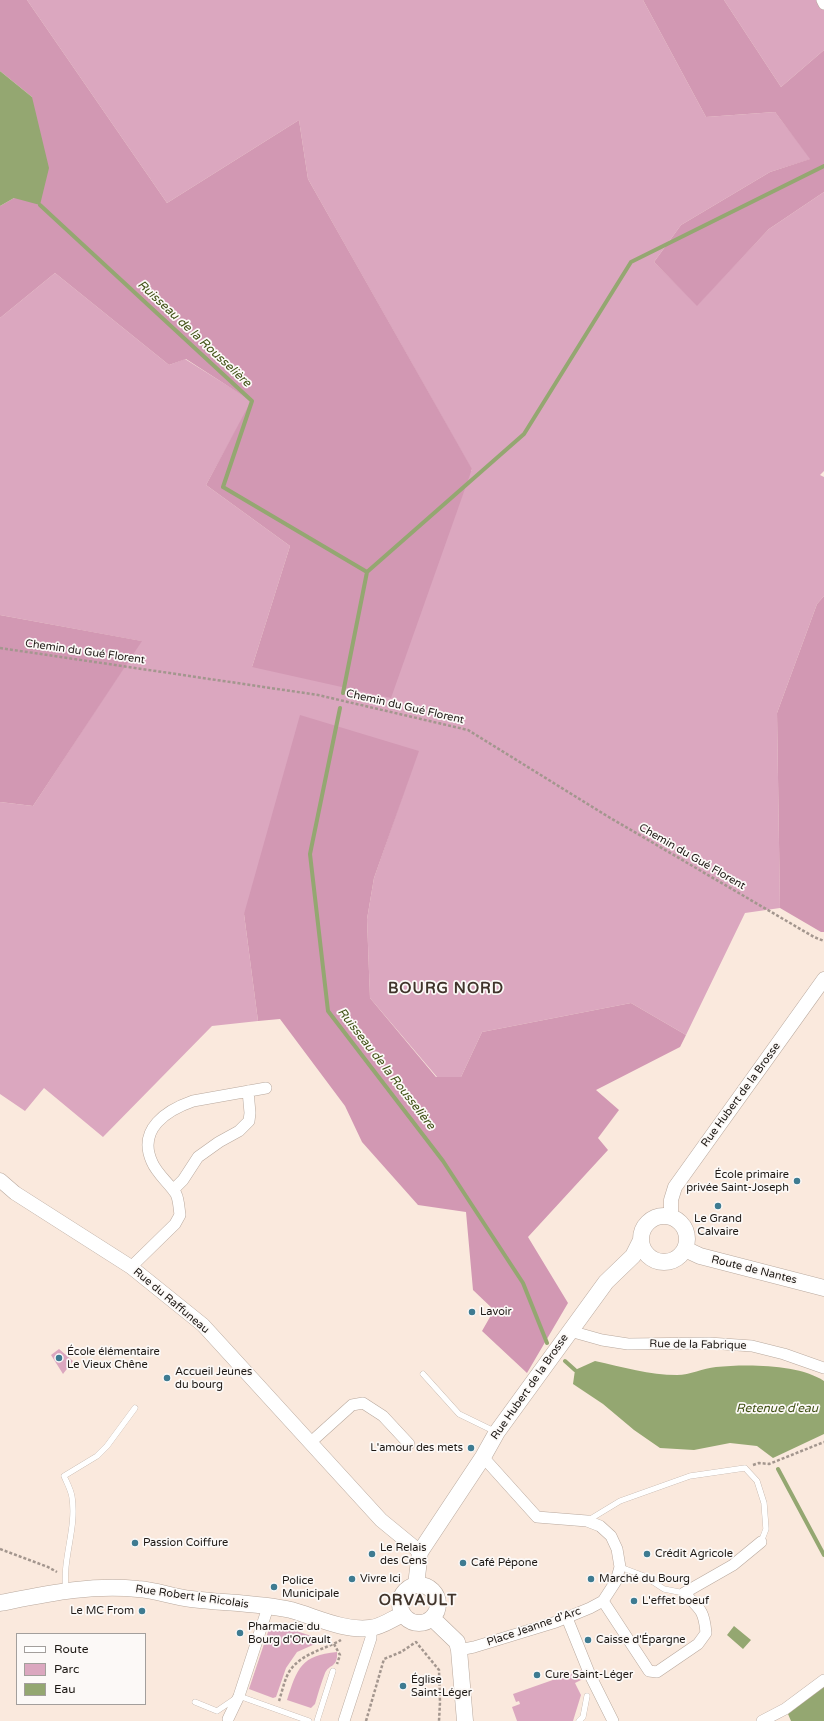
<!DOCTYPE html>
<html>
<head>
<meta charset="utf-8">
<style>
  body { margin:0 }
  #map { position:relative; width:824px; height:1721px; overflow:hidden; background:#fae9dd; font-family:"Varela Round",sans-serif }
  canvas { display:block }
  .legend { position:absolute; left:16px; top:1633px; width:130px; height:72px; box-sizing:border-box; background:#fcf9f7; border:1px solid #a39f9c; margin:0; padding:5px 7px; list-style:none; font-size:12px; color:#1d1814 }
  .legend li { display:flex; align-items:center; gap:8px; height:20px }
  .legend b { width:20px; border:1px solid #a39f9c }
</style>
</head>
<body>
<div id="map">
<canvas width="824" height="1721"></canvas>
<ul class="legend">
<li><b style="height:5px;background:#fff"></b>Route</li>
<li><b style="height:11px;background:#dba7bf"></b>Parc</li>
<li><b style="height:11px;background:#94a771"></b>Eau</li>
</ul>
</div>
<script>
const g = document.querySelector('canvas').getContext('2d');
g.lineJoin = 'round';
function paint(path, color) { g.fillStyle = color; g.fill(path, 'evenodd'); }
function trace(path, color, width, dash) { g.strokeStyle = color; g.lineWidth = width; g.lineCap = dash ? 'butt' : 'round'; g.setLineDash(dash || []); g.stroke(path); }
function drawText(font, color, halo, rows, align = 'center') {
  g.font = font + ' "Varela Round",sans-serif'; g.lineWidth = 3.5; g.setLineDash([]); g.textBaseline = 'middle'; g.strokeStyle = halo; g.fillStyle = color; for (const [text, x, y, turn = 0] of rows) {
    g.save(); g.translate(x, y); g.rotate((+turn || 0) * Math.PI / 180); g.textAlign = isNaN(turn) ? turn : align; if (halo) g.strokeText(text, 0, 0); g.fillText(text, 0, 0); g.restore();
  }
}
paint(new Path2D(`
  M27,0H643L706,117L775,112L811,159L770,172L681,225L654,262L697,305L769,229L824,192V471L820,475L824,477V596L817,604L777,713L780,908L745,913L686,1035L631,1003L482,1032L461,1077H437L370,998L367,919L374,878L418,751L244,914L258,1021L212,1026L103,1137L44,1088L25,1111L0,1094V802L33,806L141,641L0,615V318L55,273L169,365L185,359L252,401L206,485L290,546L252,667L472,470L308,179L299,120L167,203Z
  M724,0H824V50L781,87Z
  M59,1349L73,1361L63,1374L51,1355Z
  M271,1623L324,1640L297,1652L286,1668L276,1697L273,1698L249,1689Z
  M337,1652C338,1668 329,1664 325,1673C321,1683 318,1694 315,1704L311,1708L287,1700C297,1669 301,1655 337,1652Z
  M584,1669L587,1677L575,1683L581,1695L573,1721H517L512,1707L520,1704L519,1701L516,1702L513,1694Z`), '#dba7bf');
paint(new Path2D(`
  M0,0H27L167,203L299,120L308,179L472,469L391,698L252,667L290,546L206,485L251,401L186,359L169,365L55,273L0,318V206L14,198L32,97L0,71Z
  M643,0H724L781,87L824,50V192L769,229L697,306L654,262L681,225L770,172L810,159L775,112L706,117Z
  M824,596V932H821L780,908L777,713L817,604Z
  M0,615L142,641L33,806L0,802Z
  M300,715L419,751L374,878L367,919L370,998L436,1077H461L482,1032L631,1003L686,1035L680,1047L596,1090L619,1110L598,1138L608,1150L528,1237L568,1303L527,1373L482,1331L494,1310L473,1290L466,1212L418,1205L362,1142L345,1106L280,1019L258,1021L244,914Z`), '#d298b3');
paint(new Path2D(`
  M0,71L32,97L49,168L40,205L14,198L0,206Z
  M595,1361C622,1367 650,1375 677,1375C690,1375 703,1368 716,1367C746,1364 799,1364 824,1381V1434L773,1458L757,1446L730,1443L694,1450L660,1448L634,1430L603,1404L573,1384L575,1370Z
  M734,1626L751,1640L743,1649L727,1635Z
  M824,1686V1721H791L788,1714Z`), '#94a771');
trace(new Path2D(`
  M40,205L252,401L223,487L367,572
  M343,693L367,572L524,434L631,262L824,166
  M340,708L310,854L328,1011L443,1161L523,1283L547,1343
  M565,1361L575,1370
  M778,1469L824,1555`), '#94a771', 4);
const service = new Path2D(`
  M423,1374L459,1414L496,1432
  M587,1521L620,1501L690,1476L745,1468L757,1481L764,1503L766,1529L761,1542
  M620,1567L644,1576L664,1589L684,1593
  M66,1590C62,1558 77,1529 72,1497C71,1490 67,1483 64,1476L97,1456L107,1446L135,1408
  M195,1702L217,1711L239,1696L309,1721
  M317,1721L333,1671
  M579,1721L583,1717L587,1696`);
const minor = new Path2D(`
  M822,0L824,4
  M173,1190L183,1180L198,1157L219,1142L239,1131L249,1121L250,1113L248,1091
  M131,1267L175,1224L180,1215C179,1209 179,1200 176,1194C169,1183 157,1174 152,1162C137,1129 167,1110 193,1101L266,1088
  M570,1331L602,1340L628,1344L709,1343L752,1346L784,1354L824,1368
  M311,1442L352,1405L363,1403L383,1416L409,1444
  M603,1601L649,1671L657,1672L698,1644L706,1633C704,1610 700,1609 684,1593L733,1565L761,1542
  M567,1618L590,1675L613,1721
  M459,1650L474,1647L556,1622L590,1608L603,1601L616,1581L620,1567L617,1549L611,1536L600,1526L587,1521L537,1517L483,1457
  M228,1719L239,1696L268,1607
  M344,1721L371,1638V1628
  M762,1721L785,1709L824,1680`);
const tertiary = new Path2D(`
  M0,1180L15,1193L131,1267L203,1325L381,1520L420,1552
  M671,1216V1200L675,1187L824,979`);
const secondary = new Path2D(`
  M641 1239a23 23 0 1 1 46 0a23 23 0 1 1-46 0Z
  M685,1249L700,1256L824,1288
  M400 1604a19 19 0 1 1 38 0a19 19 0 1 1-38 0Z
  M416,1585L420,1552L483,1457L497,1432L606,1282L633,1256L641,1240
  M0,1603C46,1594 91,1584 138,1589C156,1590 173,1597 191,1599C224,1603 259,1603 291,1610C316,1617 343,1631 370,1628C382,1627 392,1619 403,1614
  M432,1618L457,1642L459,1650L465,1721`);
trace(service, '#b8a89d', 6);
trace(minor, '#b8a89d', 12);
trace(tertiary, '#b8a89d', 15);
trace(secondary, '#b8a89d', 17);
trace(new Path2D(`
  M0,648L318,695L468,730L607,816L814,937L824,941
  M753,1465L759,1463L769,1464L824,1442
  M0,1549L48,1567L57,1572
  M334,1644L340,1655L337,1664
  M279,1701C282,1692 284,1681 289,1672C300,1654 323,1650 341,1640
  M366,1721L384,1659L401,1652L416,1642L439,1670L440,1702L439,1721`), '#a3968e', 2.5, [3, 2]);
trace(service, '#fff', 5.5);
trace(minor, '#fff', 11);
trace(tertiary, '#fff', 14);
trace(secondary, '#fff', 16);
for (const [x, y, r, color] of [
  [797,1181,4,"#3e7b91"],
  [718,1206,4,"#3e7b91"],
  [472,1312,4,"#3e7b91"],
  [59,1358,4,"#3e7b91"],
  [167,1378,4,"#3e7b91"],
  [471,1448,4,"#3e7b91"],
  [135,1543,4,"#3e7b91"],
  [372,1554,4,"#3e7b91"],
  [647,1554,4,"#3e7b91"],
  [463,1563,4,"#3e7b91"],
  [352,1579,4,"#3e7b91"],
  [591,1579,4,"#3e7b91"],
  [274,1587,4,"#3e7b91"],
  [634,1601,4,"#3e7b91"],
  [142,1611,4,"#3e7b91"],
  [240,1633,4,"#3e7b91"],
  [588,1640,4,"#3e7b91"],
  [537,1675,4,"#3e7b91"],
  [403,1686,4,"#3e7b91"]
]) { const dot = new Path2D(); dot.arc(x, y, r, 0, 2 * Math.PI); g.fillStyle = color; g.fill(dot); trace(dot, '#fcf9f7', 1.5); }
drawText('11px', '#1d1814', '#fcf9f7', [
  ["Chemin du Gué Florent",85,652,8],
  ["Chemin du Gué Florent",405,707,13],
  ["Chemin du Gué Florent",692,857,30],
  ["Rue Hubert de la Brosse",741,1095,-54],
  ["Route de Nantes",754,1270,14],
  ["Rue du Raffuneau",171,1301,40],
  ["Rue de la Fabrique",698,1345,1],
  ["Rue Hubert de la Brosse",530,1387,-55],
  ["Rue Robert le Ricolais",192,1597,8],
  ["Place Jeanne d'Arc",534,1627,-19]
]);
drawText('11px', '#1d1814', '#fcf9f7', [
  ["École primaire",789,1175,"right"],
  ["privée Saint-Joseph",789,1188,"right"],
  ["Le Grand",718,1219,"center"],
  ["Calvaire",718,1232,"center"],
  ["Lavoir",480,1312],
  ["École élémentaire",67,1352],
  ["Le Vieux Chêne",67,1365],
  ["Accueil Jeunes",175,1372],
  ["du bourg",175,1385],
  ["L'amour des mets",463,1448,"right"],
  ["Passion Coiffure",143,1543],
  ["Le Relais",380,1548],
  ["des Cens",380,1561],
  ["Crédit Agricole",655,1554],
  ["Café Pépone",471,1563],
  ["Vivre Ici",360,1579],
  ["Marché du Bourg",599,1579],
  ["Police",282,1581],
  ["Municipale",282,1594],
  ["L'effet boeuf",642,1601],
  ["Le MC From",134,1611,"right"],
  ["Pharmacie du",248,1627],
  ["Bourg d'Orvault",248,1640],
  ["Caisse d'Épargne",596,1640],
  ["Cure Saint-Léger",545,1675],
  ["Église",411,1680],
  ["Saint-Léger",411,1693]
], 'left');
drawText('italic 12px', '#3f5014', '#fcf9f7', [
  ["Ruisseau de la Rousselière",194,334,43],
  ["Ruisseau de la Rousselière",386,1069,52],
  ["Retenue d'eau",777,1409]
]);
g.letterSpacing = '1px';
drawText('bold 15px', '#40342b', '#fcf9f7', [
  ["BOURG NORD",446,989],
  ["ORVAULT",418,1601]
]);
g.letterSpacing = '0px';
</script>
</body>
</html>
